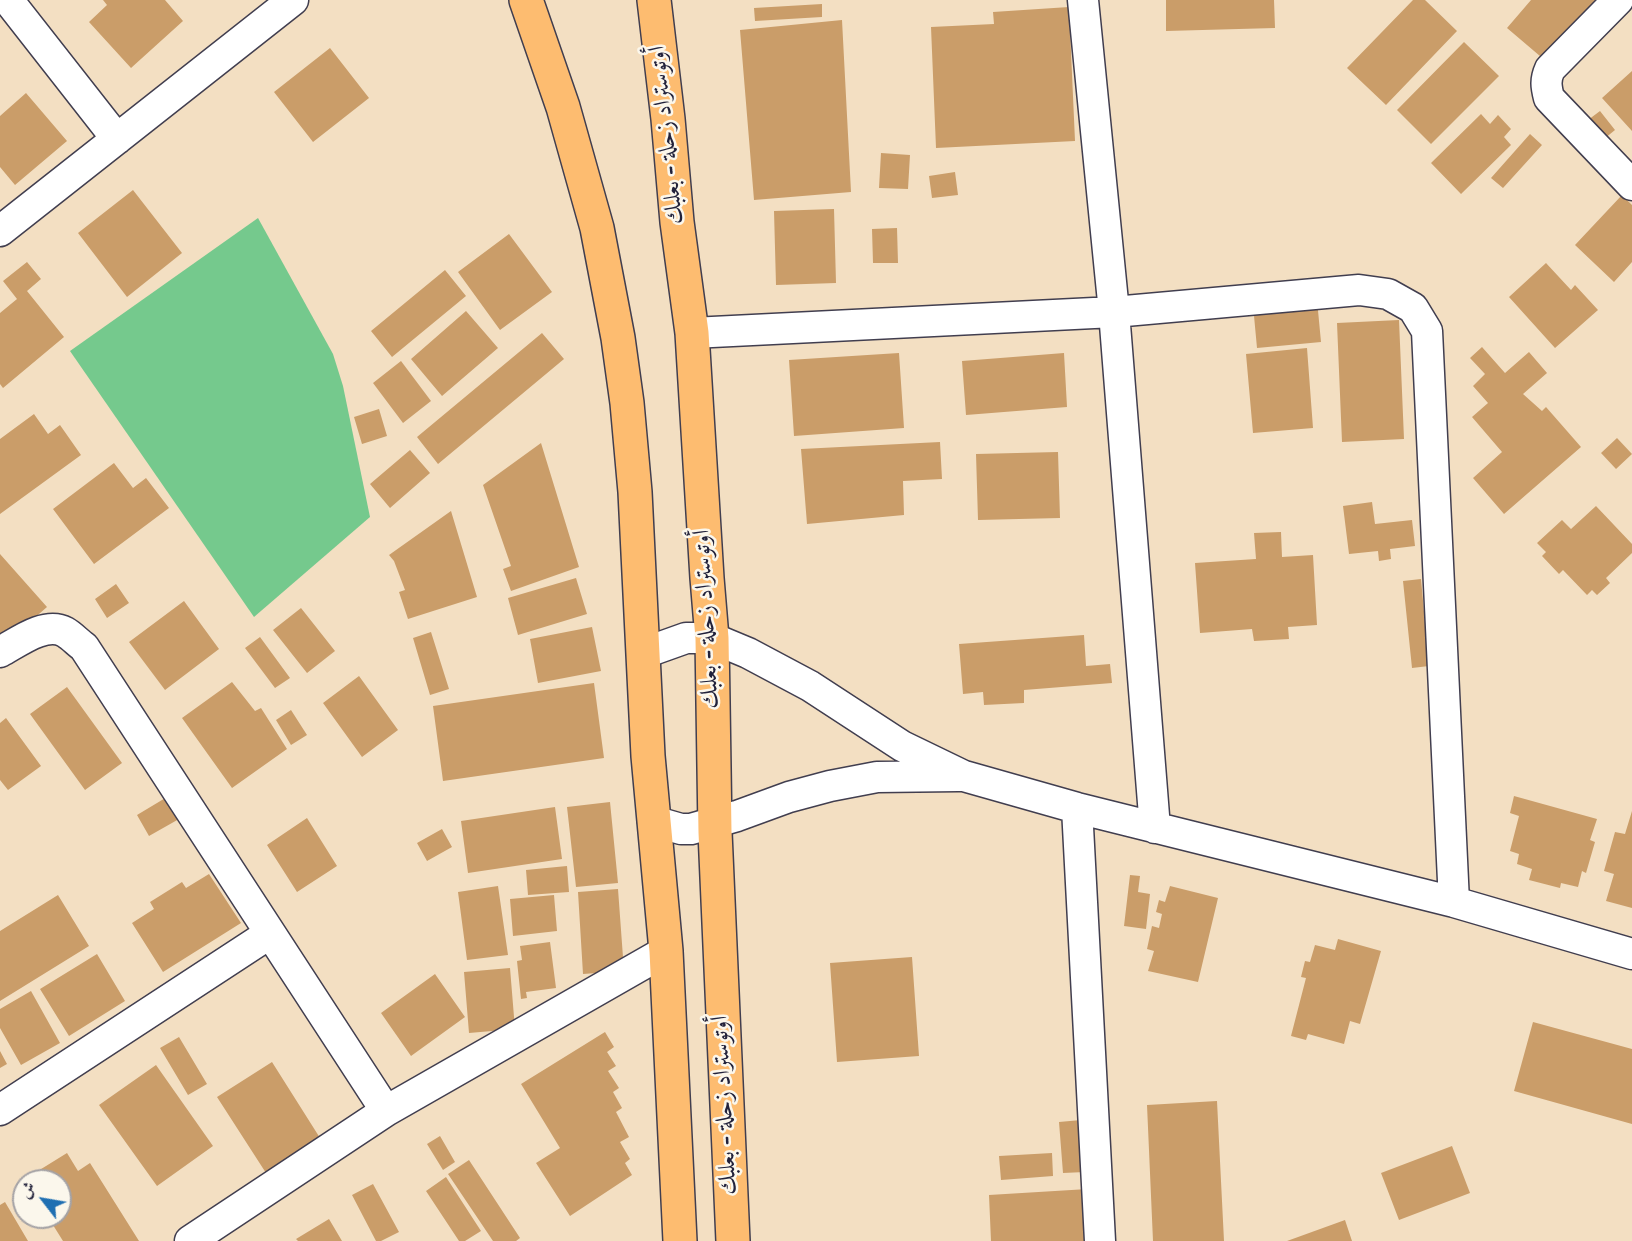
<!DOCTYPE html>
<html>
<head>
<meta charset="utf-8">
<style>
  body { margin:0 }
  #map { position:relative; width:1632px; height:1241px; overflow:hidden; background:#f3dfc2; font-family:"IM FELL English",Amiri,serif }
  canvas { display:block }
  .north { position:absolute; left:12px; top:1169px; width:60px; height:60px; box-sizing:border-box; background:#fbf7ec; border:2px solid #a4a2a5; border-radius:50%; rotate:301deg; font-size:16px; font-weight:700; line-height:24px; text-align:center; color:#22223b }
  .north::after { content:''; display:block; margin:auto; width:21px; height:27px; background:#1f6fb2; clip-path:polygon(50% 0,100% 100%,50% 72%,0 100%) }
</style>
</head>
<body>
<div id="map">
<canvas width="1632" height="1241"></canvas>
<div class="north">ش</div>
</div>
<script>
const g = document.querySelector('canvas').getContext('2d');
g.lineJoin = 'round';
function paint(path, color) { g.fillStyle = color; g.fill(path, 'evenodd'); }
function trace(path, color, width, dash) { g.strokeStyle = color; g.lineWidth = width; g.lineCap = dash ? 'butt' : 'round'; g.setLineDash(dash || []); g.stroke(path); }
function drawText(font, color, halo, rows, align = 'center') {
  g.font = font + ' "IM FELL English",Amiri,serif'; g.lineWidth = 5; g.setLineDash([]); g.textBaseline = 'middle'; g.strokeStyle = halo; g.fillStyle = color; for (const [text, x, y, turn = 0] of rows) {
    g.save(); g.translate(x, y); g.rotate((+turn || 0) * Math.PI / 180); g.textAlign = isNaN(turn) ? turn : align; if (halo) g.strokeText(text, 0, 0); g.fillText(text, 0, 0); g.restore();
  }
}
paint(new Path2D(`
  M258,218L333,354L343,386L370,517L254,617L70,351Z`), '#75c98d');
paint(new Path2D(`
  M103,0H165L183,21L131,68L89,22L107,5Z
  M1166,0H1274L1275,28L1166,31Z
  M1413,0H1425L1457,31L1386,105L1347,68Z
  M1531,0H1600L1547,62L1507,28Z
  M822,4V17L755,21L754,8Z
  M1069,7L1075,141L936,148L931,27L994,24L993,12Z
  M842,20L851,192L754,200L740,30Z
  M1464,42L1499,76L1431,144L1397,110Z
  M330,48L369,98L313,142L274,92Z
  M1632,71V131L1602,98Z
  M26,93L67,141L15,185L0,167V116Z
  M1600,111L1615,130L1599,143L1584,123Z
  M1481,114L1490,124L1498,115L1511,129L1504,137L1511,145L1461,194L1431,163Z
  M1530,134L1542,145L1503,188L1491,178Z
  M881,153L910,155L908,189L879,188Z
  M955,172L958,195L932,198L929,176Z
  M133,190L182,253L127,297L78,233Z
  M1622,195L1632,205V262L1614,282L1575,245Z
  M834,209L836,283L776,285L774,211Z
  M897,228L898,263H873L872,229Z
  M509,234L552,292L500,330L458,272Z
  M27,262L41,279L27,291L64,337L3,388L0,384V313L17,299L3,281Z
  M1546,263L1571,290L1575,285L1598,310L1555,348L1509,297Z
  M445,270L466,296L392,357L371,331Z
  M1317,300L1321,342L1257,348L1253,305Z
  M466,311L498,348L442,396L411,359Z
  M1399,320L1404,439L1342,442L1337,323Z
  M542,333L564,359L438,464L417,437Z
  M1482,347L1505,373L1529,352L1547,373L1523,394L1542,411L1546,407L1581,447L1504,514L1473,478L1502,452L1472,417L1488,403L1473,386L1485,374L1470,358Z
  M1307,348L1313,428L1253,433L1246,354Z
  M899,353L904,428L794,436L789,360Z
  M1064,353L1067,407L966,415L962,361Z
  M401,361L431,401L403,423L373,383Z
  M379,409L387,436L362,444L354,417Z
  M34,414L48,434L60,425L81,455L0,514V439Z
  M1617,438L1632,454L1616,469L1601,453Z
  M940,442L942,479L903,481L904,515L807,524L801,449Z
  M541,443L579,567L511,591L503,569L511,566L483,485Z
  M410,450L430,473L390,508L370,484Z
  M1058,452L1060,518L978,520L976,454Z
  M114,463L133,488L146,478L169,508L94,564L53,509Z
  M1372,502L1375,524L1412,520L1415,546L1390,549L1391,559L1379,561L1378,551L1349,554L1343,506Z
  M1596,506L1632,544V553L1606,578L1610,583L1597,595L1592,590L1587,595L1563,570L1559,574L1542,556L1546,552L1537,543L1562,520L1571,529Z
  M451,511L477,597L408,619L399,592L405,590L394,561L389,555Z
  M1281,532L1282,557L1313,555L1317,625L1288,627L1289,639L1254,641L1252,629L1200,633L1195,563L1256,559L1254,533Z
  M0,554L47,607L0,648Z
  M576,578L587,614L518,635L508,598Z
  M1421,579L1429,666L1412,668L1403,581Z
  M116,584L129,603L107,618L95,599Z
  M184,601L219,649L165,690L129,642Z
  M301,608L335,651L307,673L273,630Z
  M592,627L601,671L538,683L530,639Z
  M431,632L449,689L430,695L413,638Z
  M1084,635L1086,666L1110,664L1112,683L1024,690V703L984,705L983,692L963,694L959,644Z
  M260,637L290,678L275,688L245,648Z
  M359,676L398,730L362,757L323,703Z
  M232,682L255,711L261,708L287,749L232,788L182,718Z
  M594,683L604,758L443,781L433,706Z
  M67,687L122,763L85,790L30,714Z
  M291,710L307,735L291,745L276,720Z
  M6,718L41,766L8,790L0,780V723Z
  M1514,796L1597,819L1590,840L1595,842L1586,873L1582,871L1578,887L1561,883L1560,888L1529,880L1532,869L1517,864L1519,854L1510,851L1519,816L1510,813Z
  M167,797L179,819L149,836L137,815Z
  M610,802L618,883L576,887L567,807Z
  M555,807L562,859L468,873L461,821Z
  M1632,811V908L1606,901L1614,874L1604,871L1615,832L1625,834Z
  M307,818L337,866L297,892L267,845Z
  M442,829L452,847L427,861L417,843Z
  M567,866L569,892L528,895L526,870Z
  M209,874L241,923L163,972L132,923L154,909L150,902L182,882L186,888Z
  M1130,875L1140,876L1138,892L1150,894L1146,929L1124,926Z
  M498,886L508,955L467,960L458,892Z
  M1170,886L1218,898L1198,982L1148,971L1154,951L1147,949L1152,926L1159,928L1162,914L1156,912L1159,900L1165,902Z
  M618,889L624,971L583,974L578,892Z
  M58,895L89,946L0,1001V931Z
  M554,895L557,931L513,936L510,899Z
  M1338,939L1381,951L1360,1024L1350,1021L1344,1044L1308,1034L1306,1040L1291,1036L1306,978L1301,977L1305,961L1310,962L1315,945L1335,950Z
  M550,942L556,988L526,992L527,998L521,999L517,961L522,960L520,946Z
  M97,954L125,1001L69,1036L40,989Z
  M912,957L919,1056L837,1062L830,963Z
  M510,968L515,1029L469,1033L464,972Z
  M435,974L465,1017L411,1056L381,1013Z
  M31,991L60,1043L21,1065L0,1028V1009Z
  M1533,1022L1632,1049V1124L1514,1091Z
  M605,1032L614,1047L607,1052L616,1066L608,1071L619,1088L613,1092L622,1108L616,1112L629,1137L620,1142L630,1159L625,1163L632,1175L570,1216L536,1163L560,1148L521,1084Z
  M179,1037L207,1084L188,1095L160,1048Z
  M0,1051L7,1064L0,1068Z
  M272,1062L320,1138L266,1173L217,1097Z
  M156,1065L213,1146L157,1186L99,1105Z
  M1217,1101L1224,1241H1153L1147,1105Z
  M1081,1120L1085,1172L1063,1173L1059,1122Z
  M440,1136L455,1162L443,1170L427,1144Z
  M1452,1146L1470,1193L1399,1220L1381,1173Z
  M67,1153L78,1171L90,1163L139,1241H63L48,1217H60V1181H26L25,1179Z
  M1052,1153L1053,1176L1001,1180L999,1156Z
  M469,1160L520,1238L516,1241H493L448,1174Z
  M446,1177L481,1231L465,1241H459L426,1191Z
  M373,1184L399,1232L381,1241H376L352,1195Z
  M1088,1189L1091,1241H991L989,1195Z
  M5,1202L28,1241H0V1205Z
  M329,1219L342,1241H298L296,1239Z
  M1345,1220L1352,1241H1287Z`), '#ca9d69');
const street = new Path2D(`
  M8,0L117,139
  M1083,0L1114,312L1155,828
  M1618,0L1550,69C1545,80 1546,86 1549,98L1632,185
  M0,231L293,0
  M692,333L1114,312L1359,290L1388,294L1413,308L1427,331L1454,902
  M0,652C17,643 45,621 65,632C72,636 78,643 84,647L386,1111
  M644,653L686,638H712L748,653L810,686L902,746L964,776L1077,808L1454,902L1632,954
  M1077,808L1100,1241
  M653,821L681,829H691L737,816L789,797L830,786L877,777L958,776
  M0,1110L269,934
  M190,1241L386,1111L666,951`);
const highway = new Path2D(`
  M526,0L563,107L597,228L618,338L627,403L635,492L648,756L666,951L680,1241
  M654,0L668,119L677,222L692,333L707,578L712,638L715,832L733,1241`);
trace(street, '#413e4f', 33);
trace(highway, '#413e4f', 36);
trace(street, '#fff', 30);
trace(highway, '#fdbc70', 33);
drawText('24px', '#22223b', '#fbf7ec', [
  ["أوتوستراد زحلة - بعلبك",668,135,-96],
  ["أوتوستراد زحلة - بعلبك",708,619,-93],
  ["أوتوستراد زحلة - بعلبك",726,1105,-93]
]);
</script>
</body>
</html>
